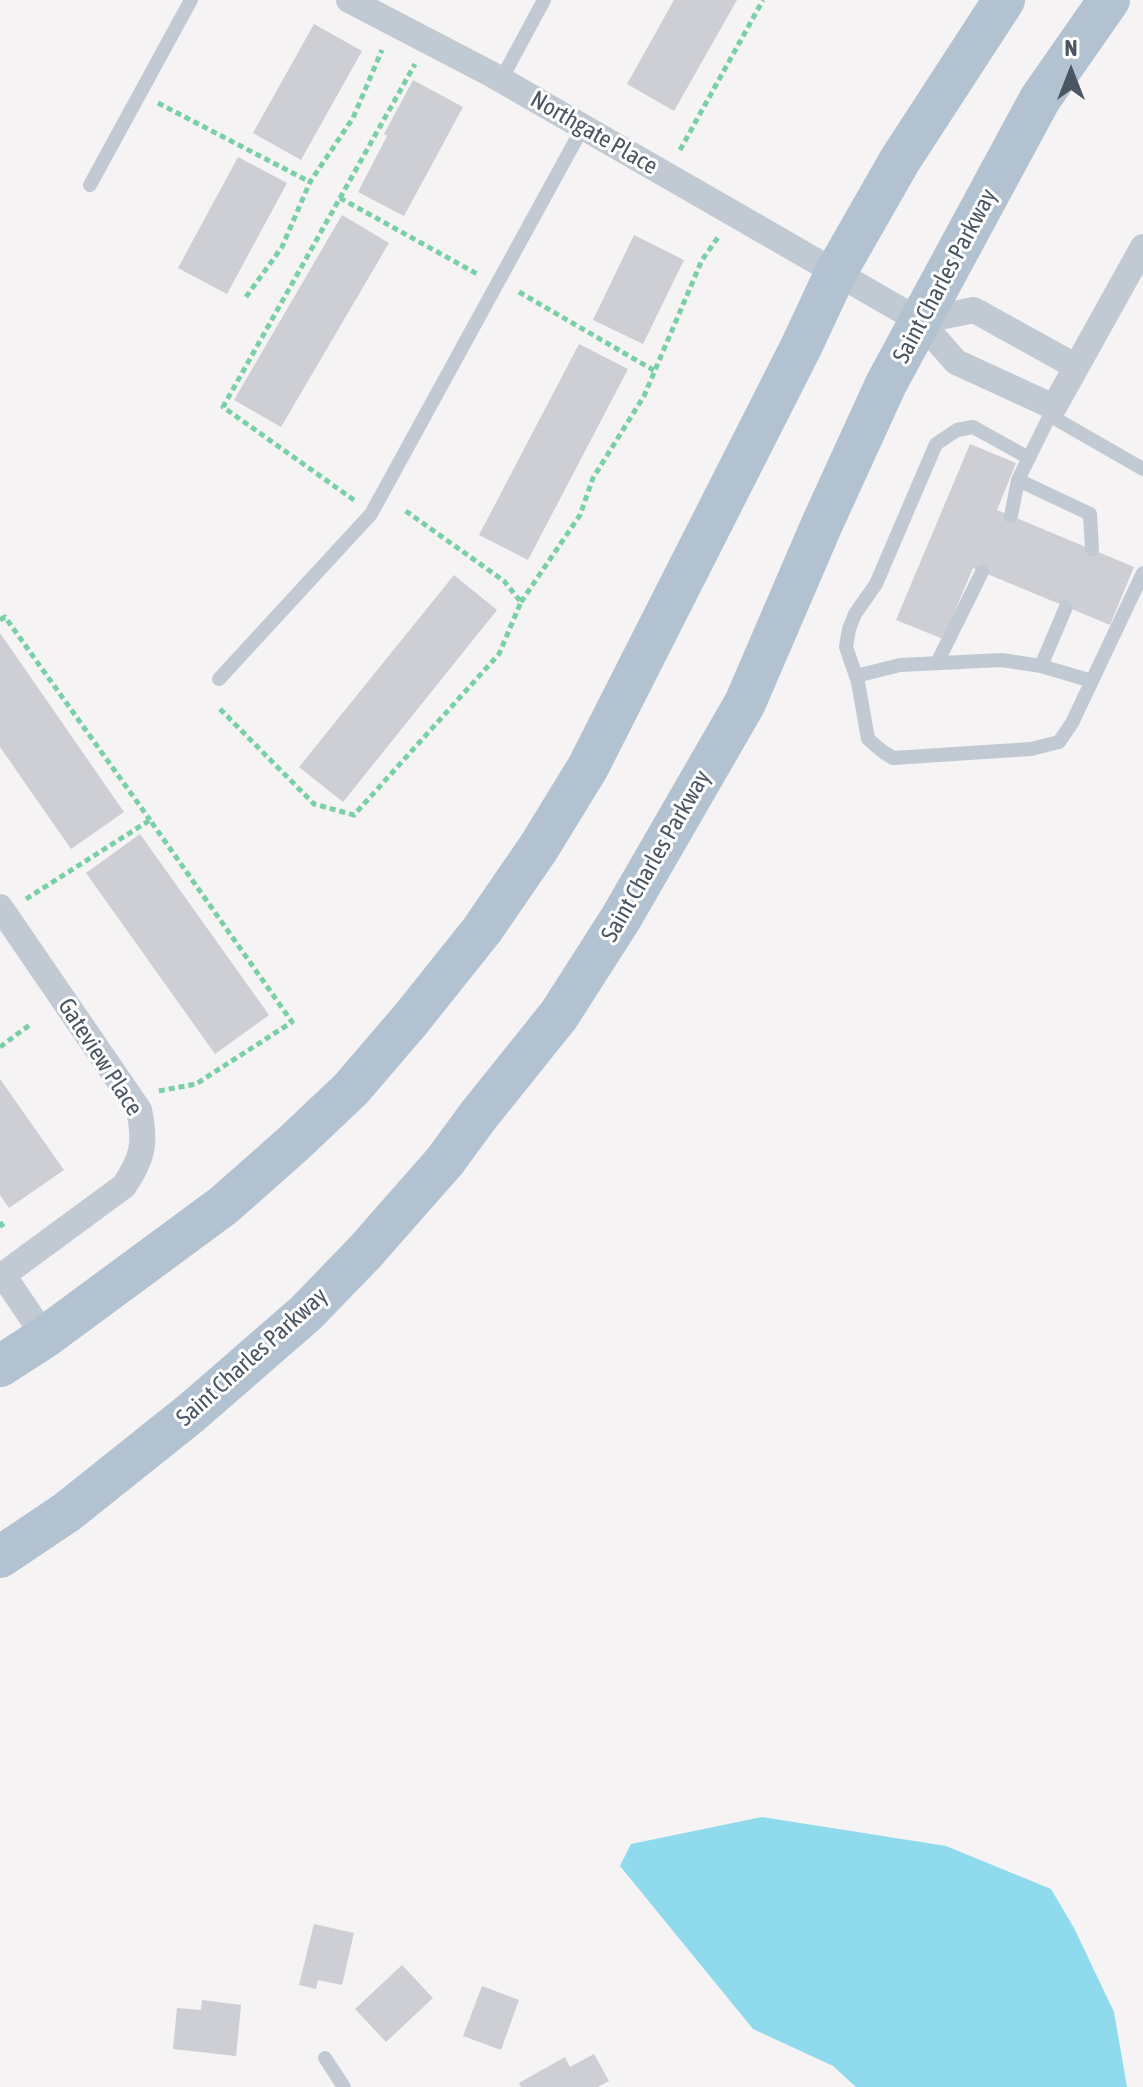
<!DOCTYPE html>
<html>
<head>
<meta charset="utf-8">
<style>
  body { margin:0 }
  #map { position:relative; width:1143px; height:2087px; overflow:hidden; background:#f5f3f3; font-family:"Asap Condensed",sans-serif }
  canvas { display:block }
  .north { position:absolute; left:1031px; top:32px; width:80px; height:80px; -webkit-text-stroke:6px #fff; paint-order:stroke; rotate:0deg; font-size:22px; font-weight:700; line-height:32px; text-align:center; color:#4a5661 }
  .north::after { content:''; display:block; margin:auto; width:28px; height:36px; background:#4a5661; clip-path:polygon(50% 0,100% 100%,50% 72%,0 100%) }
</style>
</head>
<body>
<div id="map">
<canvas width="1143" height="2087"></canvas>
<div class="north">N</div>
</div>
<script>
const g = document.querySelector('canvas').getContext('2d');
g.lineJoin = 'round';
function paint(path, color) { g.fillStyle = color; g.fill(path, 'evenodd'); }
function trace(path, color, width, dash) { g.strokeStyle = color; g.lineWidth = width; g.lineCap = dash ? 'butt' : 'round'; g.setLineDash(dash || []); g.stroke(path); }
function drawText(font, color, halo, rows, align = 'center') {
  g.font = font + ' "Asap Condensed",sans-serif'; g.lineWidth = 6; g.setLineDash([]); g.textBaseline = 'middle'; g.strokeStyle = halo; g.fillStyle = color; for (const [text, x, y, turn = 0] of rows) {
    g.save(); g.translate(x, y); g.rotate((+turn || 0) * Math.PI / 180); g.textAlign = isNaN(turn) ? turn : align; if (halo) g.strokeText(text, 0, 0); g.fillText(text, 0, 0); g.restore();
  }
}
paint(new Path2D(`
  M762,1817L946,1846L1051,1889L1074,1928L1114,2012L1127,2087H856L833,2066L753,2029L620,1866L631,1844Z`), '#90daee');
paint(new Path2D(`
  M674,0H737L674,111L627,84Z
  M314,24L362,51L301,160L253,133Z
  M413,80L463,107L404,216L358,192L387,136L384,134Z
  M238,157L287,183L227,294L178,268Z
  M342,215L389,243L281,427L234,400Z
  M634,235L684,260L643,344L593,320Z
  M579,344L628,369L528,560L479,535Z
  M970,444L1016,463L997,510L1134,567L1110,625L973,568L943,639L896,620Z
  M454,575L497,610L343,802L299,767Z
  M0,633L124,812L71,849L0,747Z
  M140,834L269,1015L215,1054L86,873Z
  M0,1079L64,1170L9,1208L0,1195Z
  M314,1924L354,1933L342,1985L318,1980L316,1989L299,1985Z
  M402,1965L433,1998L386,2042L355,2009Z
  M482,1986L519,2000L501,2050L463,2036Z
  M202,2000L241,2005L236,2056L173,2049L177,2008L201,2010Z
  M594,2054L609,2081L598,2087H521L519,2083L565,2057L570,2067Z`), '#cdcfd5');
trace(new Path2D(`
  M158,103L310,182
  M680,150L763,0
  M340,198L479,275
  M519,292L655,371
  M246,297L282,247L310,182L353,118L382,50
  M354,500L223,407L415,64
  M521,602L580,515L593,478L644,396L702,260L719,236
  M0,620L5,617L150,820
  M220,709L314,804L354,815L499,654L521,602L504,581L403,509
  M26,899L150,820L292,1022L196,1084L159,1091
  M0,1047L31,1024
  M0,1222L5,1230`), '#7ad0a6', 5, [6, 4]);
trace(new Path2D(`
  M501,80L544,0
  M90,185L191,0
  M1049,415L1143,469
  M1029,458L973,427L957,430L936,444L876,584L855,614L849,629L846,647L858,682L868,739L882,751L893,758L1031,749L1059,742L1072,723L1143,573
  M1018,480L1090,514L1092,549
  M1011,516L1018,480L1054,407
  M937,663L982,572
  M1041,666L1066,607
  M856,676L900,665L1002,660L1041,666L1092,681
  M219,679L371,514L583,127
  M325,2058L344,2087`), '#c1cad2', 14);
trace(new Path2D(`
  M349,0L491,74L920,321L956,362L1054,407L1143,247
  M920,321L974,310L1075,366
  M0,907L139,1110C146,1143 143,1158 124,1186L3,1275L45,1337`), '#c1cad2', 26);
trace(new Path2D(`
  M0,1366L45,1337L224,1205L294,1143L351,1089L411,1019L482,930L539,847L588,767L801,347L836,272L900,160L1004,0
  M0,1557L67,1512L191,1413L306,1313L365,1252L445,1161L478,1116L559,1015L621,918L745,703L822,524L886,384L1040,99L1109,0`), '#b3c2d1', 42);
drawText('24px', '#4a5661', '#fff', [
  ["Northgate Place",594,133,30],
  ["Saint Charles Parkway",945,276,-62],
  ["Saint Charles Parkway",656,856,-60],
  ["Gateview Place",100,1057,57],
  ["Saint Charles Parkway",252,1357,-42]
]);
</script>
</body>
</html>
